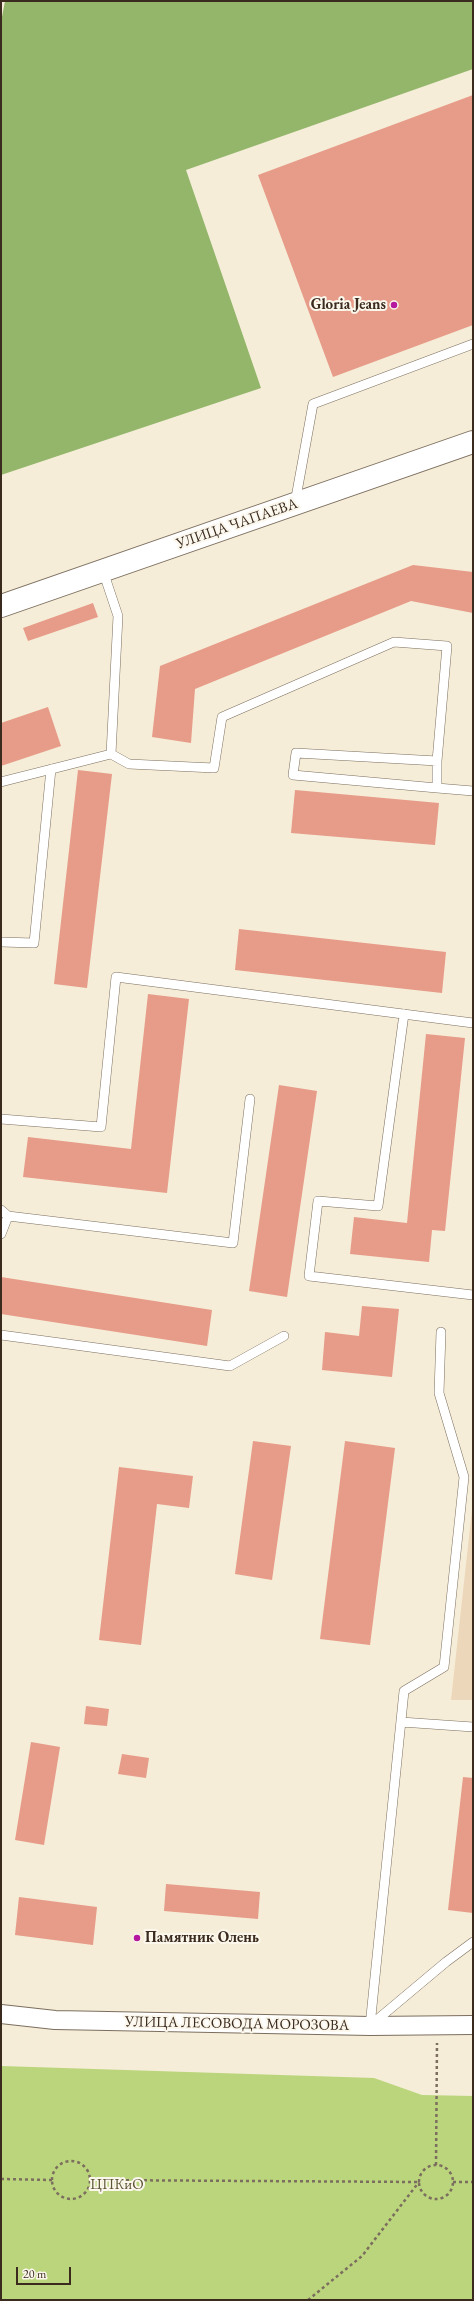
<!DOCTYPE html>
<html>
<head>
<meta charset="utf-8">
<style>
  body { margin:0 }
  #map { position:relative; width:474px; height:2301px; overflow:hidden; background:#f5edd7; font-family:"EB Garamond",serif }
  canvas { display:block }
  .frame { position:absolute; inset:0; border:2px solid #3b2a1e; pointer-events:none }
  .scale { position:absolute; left:16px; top:2267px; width:55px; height:18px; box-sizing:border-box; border:2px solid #3b2a1e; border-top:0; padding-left:5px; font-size:12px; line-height:14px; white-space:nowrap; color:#3b2a1e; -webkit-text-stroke:3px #fbf7ec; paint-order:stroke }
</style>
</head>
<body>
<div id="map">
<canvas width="474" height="2301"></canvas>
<div class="frame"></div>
<div class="scale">20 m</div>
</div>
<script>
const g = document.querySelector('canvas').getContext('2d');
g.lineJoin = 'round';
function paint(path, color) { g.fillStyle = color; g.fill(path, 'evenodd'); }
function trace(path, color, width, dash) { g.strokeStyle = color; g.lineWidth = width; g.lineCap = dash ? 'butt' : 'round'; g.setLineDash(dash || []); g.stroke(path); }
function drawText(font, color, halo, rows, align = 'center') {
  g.font = font + ' "EB Garamond",serif'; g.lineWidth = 4; g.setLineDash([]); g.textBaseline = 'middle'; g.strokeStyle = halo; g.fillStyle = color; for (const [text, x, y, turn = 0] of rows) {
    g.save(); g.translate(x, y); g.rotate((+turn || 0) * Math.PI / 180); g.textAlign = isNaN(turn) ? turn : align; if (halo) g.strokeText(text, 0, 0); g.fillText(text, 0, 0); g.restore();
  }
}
paint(new Path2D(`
  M473,1501V1700H451Z`), '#edd7bb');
paint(new Path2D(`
  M1,2066L374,2078L422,2095L473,2096V2300H1Z`), '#bad57b');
paint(new Path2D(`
  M5,1H473V69L186,170L261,388L1,475V22Z`), '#93b66b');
paint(new Path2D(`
  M473,95V325L333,377L258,175Z
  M413,565L473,572V613L411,601L195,689L191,743L152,737L160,666Z
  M93,603L98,617L28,641L23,628Z
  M48,707L61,746L1,766V723Z
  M78,770L112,774L87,988L54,984Z
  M295,790L439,803L435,845L291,833Z
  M239,929L446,952L442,993L235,970Z
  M148,994L189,999L167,1193L23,1177L28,1137L131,1149Z
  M426,1034L465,1038L445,1231L432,1230L429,1262L350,1254L354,1217L407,1223Z
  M279,1085L317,1091L287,1297L249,1291Z
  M1,1277L212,1310L207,1346L1,1314Z
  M362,1306L399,1309L392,1377L322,1370L325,1332L359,1336Z
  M253,1441L291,1446L272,1580L235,1574Z
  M345,1441L395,1448L370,1645L320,1639Z
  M119,1467L193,1476L189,1508L157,1504L141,1645L99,1640Z
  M86,1706L109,1709L107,1726L84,1724Z
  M31,1742L60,1747L44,1845L15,1840Z
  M122,1754L149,1758L146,1778L118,1774Z
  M463,1777L473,1778V1913L448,1910Z
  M166,1884L260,1892L258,1919L164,1911Z
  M19,1897L97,1907L93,1945L15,1935Z`), '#e79b89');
const lane = new Path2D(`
  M295,503L313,404L473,344
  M111,754L129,764L214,768L222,717L394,642L447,646L437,761V788L473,791
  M437,761L296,753L293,775L437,788
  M1,782L111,754L118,616L103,571
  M1,942L34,943L51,769
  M404,1014L378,1206L318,1201L309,1276L473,1295
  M1,1119L101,1127L116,977L473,1023
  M1,1210L8,1216L233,1243L250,1099
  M1,1234L8,1216
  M1,1335L230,1366L284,1336
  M401,1722L473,1727
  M372,2024L446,1962L473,1942
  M370,2026L404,1691L444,1667L464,1477L439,1393L441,1332`);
const street = new Path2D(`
  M1,2014L55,2020L370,2026L473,2025`);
const secondary = new Path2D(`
  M1,606L473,442`);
trace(lane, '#7c6e5f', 10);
trace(street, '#7c6e5f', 20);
trace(secondary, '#7c6e5f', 24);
trace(new Path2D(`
  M52 2180a19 19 0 1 1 38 0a19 19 0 1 1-38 0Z
  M419 2182a17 17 0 1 1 34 0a17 17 0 1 1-34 0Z
  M436,2165L437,2043
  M1,2179L52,2180
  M90,2180L419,2182
  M453,2182H473
  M308,2300L362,2256L419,2182`), '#7c6e5f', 2.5, [3, 3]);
trace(lane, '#fff', 9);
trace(street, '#fff', 18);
trace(secondary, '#fff', 22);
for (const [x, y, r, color] of [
  [394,305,4,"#b5179e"],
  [137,1938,4,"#b5179e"]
]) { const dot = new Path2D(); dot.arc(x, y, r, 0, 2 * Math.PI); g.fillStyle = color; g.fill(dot); trace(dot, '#fbf7ec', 1.5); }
drawText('bold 15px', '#3b2a1e', '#fbf7ec', [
  ["Gloria Jeans",386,305],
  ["Памятник Олень",145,1938,"left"]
], 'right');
drawText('15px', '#3b2a1e', '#fbf7ec', [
  ["УЛИЦА ЧАПАЕВА",237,524,-19],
  ["УЛИЦА ЛЕСОВОДА МОРОЗОВА",237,2024,1]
]);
drawText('15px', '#5b5535', '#fbf7ec', [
  ["ЦПКиО",117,2185]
]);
</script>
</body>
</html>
